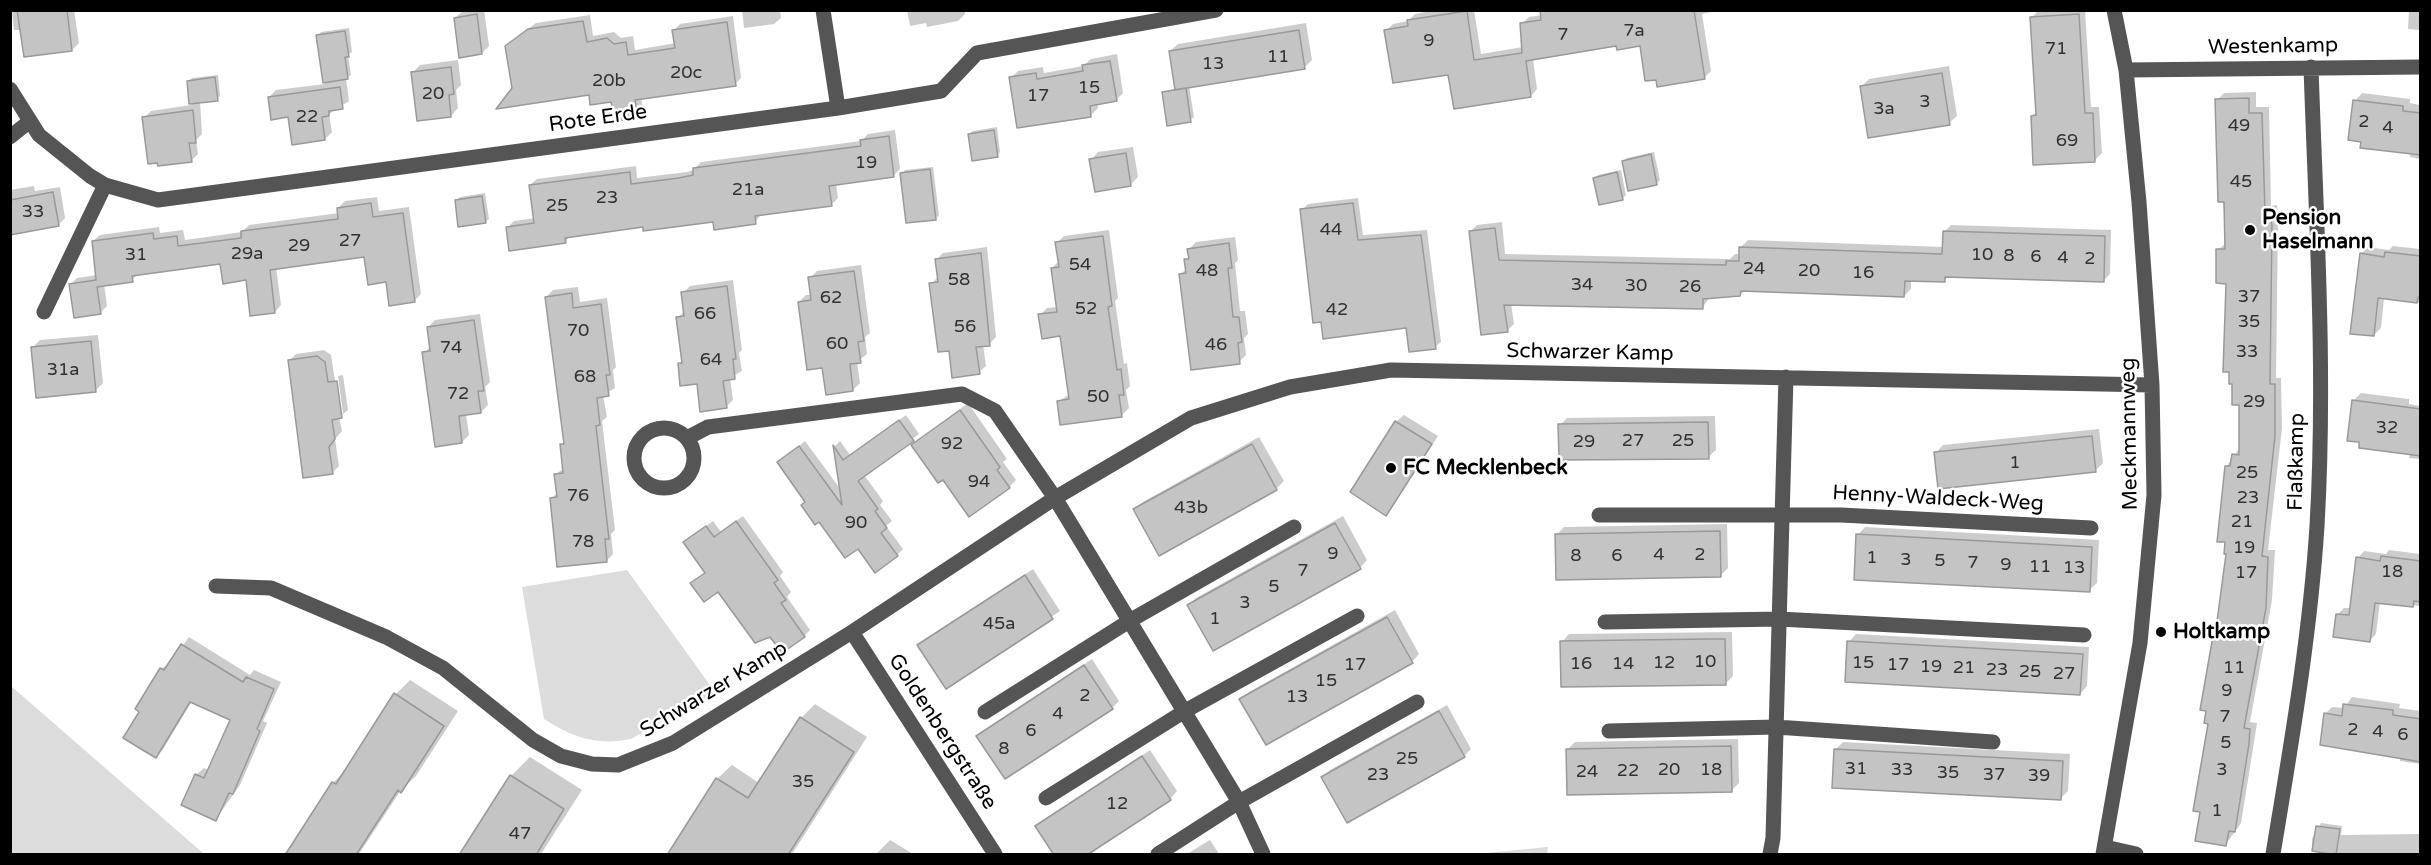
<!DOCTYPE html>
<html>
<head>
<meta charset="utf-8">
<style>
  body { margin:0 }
  #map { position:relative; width:2431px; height:865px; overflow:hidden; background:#fff; font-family:"Varela Round",sans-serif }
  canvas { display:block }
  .frame { position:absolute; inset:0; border:12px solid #000; pointer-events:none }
</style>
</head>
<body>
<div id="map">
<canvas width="2431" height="865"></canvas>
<div class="frame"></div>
</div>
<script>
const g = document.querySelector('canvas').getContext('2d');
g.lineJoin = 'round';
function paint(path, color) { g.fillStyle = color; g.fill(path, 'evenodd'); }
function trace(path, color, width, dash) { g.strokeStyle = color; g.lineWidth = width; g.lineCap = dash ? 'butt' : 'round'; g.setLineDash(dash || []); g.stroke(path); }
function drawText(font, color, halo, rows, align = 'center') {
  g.font = font + ' "Varela Round",sans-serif'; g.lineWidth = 5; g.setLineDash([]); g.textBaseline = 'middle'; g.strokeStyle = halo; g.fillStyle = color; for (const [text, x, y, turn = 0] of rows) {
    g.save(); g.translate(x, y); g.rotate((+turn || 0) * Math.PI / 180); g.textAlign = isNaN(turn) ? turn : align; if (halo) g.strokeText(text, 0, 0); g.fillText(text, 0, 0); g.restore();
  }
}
paint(new Path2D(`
  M627,570L715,692L631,739C597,746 572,737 544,719L522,587Z
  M11,686L204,854H11Z
  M1548,847L1547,854H1475Z`), '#dcdcdc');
paint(new Path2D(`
  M12,10H74L79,43L72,50L21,30H14Z
  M484,10L489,46L482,53L455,18L463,11Z
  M742,10H780L781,18L774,24L744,28Z
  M907,10H965V14L958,21L927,27L926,23L910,26Z
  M1436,10H1474L1481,54L1523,47L1522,24L1529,17L1542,15V10H1721L1702,14L1711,71L1704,78H1657L1641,45L1617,44L1533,59L1537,89L1531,96L1450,73L1386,31L1393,24L1408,21L1415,14Z
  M2039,10H2085L2091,107H2099L2102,153L2095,160L2032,117L2037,112L2032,17Z
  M2409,10H2420V30L2408,29Z
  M590,15L593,36L614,32L621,38L633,36L635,50L676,43L674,30L680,24L733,16L741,78L735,84L641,97L643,110L637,117L613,101L590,94L513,89L514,40L536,23Z
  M1306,23L1312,60L1304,68L1189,86L1194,117L1190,120L1164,93L1176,88L1170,51L1178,44Z
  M349,28L352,52L348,55L351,75L346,78L349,101L329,114L332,132L325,139L290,115L269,97L276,90L325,84L318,35L321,32Z
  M1117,54L1123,93L1116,100L1097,103L1098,108L1091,115L1011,78L1018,71L1043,67L1044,73L1083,66L1091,59Z
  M458,60L461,85L456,90L458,108L451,116L413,72L420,65Z
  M1949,66L1957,116L1949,123L1861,87L1869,79Z
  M218,75L220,96L217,99L200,101L202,134L196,140L198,154L191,161L144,118L151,111L191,105L188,82L192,78Z
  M2256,92V107H2269L2271,206L2277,205L2278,218L2276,378H2281L2282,428L2268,550H2275L2272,600L2250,722L2257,723L2255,736L2241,823L2226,844L2210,722L2214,636L2217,633L2228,553L2226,467L2240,447L2241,404L2228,282L2218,250L2226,243L2217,100L2224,93Z
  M2362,93L2410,99V103L2420,105V159L2410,157L2411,152L2362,140L2355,101Z
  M997,127L1000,152L997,156L969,134L973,131Z
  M895,130L900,169L893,176L836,183L838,198L831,205L761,214L755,223L714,220L644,226L571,235L565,242L507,228L514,221L535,218L530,185L537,179L636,166L637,178L687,172L694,170L701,162L861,141L868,134Z
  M1133,147L1138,177L1131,184L1091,160L1098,152Z
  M1654,152L1660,180L1657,183L1630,189L1623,161L1627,158Z
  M933,167L939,215L936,219L901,174L905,170Z
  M1621,170L1626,195L1622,199L1594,178L1598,175Z
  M34,186L35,191L60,187L65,218L58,225L10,233V190Z
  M485,193L489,219L485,222L456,200L460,197Z
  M377,197L379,211L409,207L421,294L414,301L388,280L366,256L276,267L281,305L275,312L247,279L222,263L139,273L132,280L104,284L107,306L100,313L71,284L77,278L97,275L93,241L100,235L159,227L160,233L183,230L185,240L242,232L249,225L339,213L338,208L345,201Z
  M1358,198L1363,235L1427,230L1441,342L1435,347L1302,210L1308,204Z
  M1502,222L1505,254L1730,259L1735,254H1741V247L1748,240L1944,247V232L1951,225L2111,230L2110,274L2103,281L1949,276L1945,280L1911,279V289L1904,296L1745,290L1740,295L1710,297L1702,308L1511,303L1514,324L1507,331L1470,232L1477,225Z
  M1109,230L1118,298L1115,301L1124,364L1127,363L1130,386L1126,390L1129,408L1122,415L1059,401L1070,394L1061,334L1040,315L1047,308L1058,307L1052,268L1059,261L1057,243L1064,236Z
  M1235,237L1238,260L1235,263L1240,311H1245L1248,334L1244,338L1246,355L1239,362L1181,274L1187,268L1189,249L1196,242Z
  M2393,246L2420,249V303L2384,298L2381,328L2374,335L2361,254L2368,247L2389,250Z
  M987,247L996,337L989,344L983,345L986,366L979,372L950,349L931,284L939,276L936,260L943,253Z
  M861,265L870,333L865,337L867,354L857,362L860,383L853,390L824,366L799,302L806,295H812L810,278L817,271Z
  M733,280L742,350L739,353L742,371L730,378L733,400L726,407L679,364L683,360L678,318L685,310L683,293L690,286Z
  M578,287L580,302L607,298L616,367L613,370L615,388L603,395L607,417L602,421L615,530L611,534L613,554L607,560L551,499L558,492L555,475L564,468L561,445L565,441L546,297L553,290Z
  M480,314L490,382L485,387L488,405L481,412L466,414L469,435L462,442L424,353L431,346L428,327L435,320Z
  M98,335L103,383L95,391L32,348L40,340Z
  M324,350L331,355L340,413H343L338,376L343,375L348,410L339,417L342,431L335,439L339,466L332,473L289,361L296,354Z
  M2361,393L2409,399V404L2420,406V459L2409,458L2410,453L2353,401Z
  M968,403L1007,459L1003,462L1016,480L1009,487L943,478L913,445Z
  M906,415L919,434L864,475L883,501L880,505L892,521L886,526L903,549L897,555L858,547L806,501L779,462L805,441L841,490L835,446L840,441L850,455Z
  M1404,415L1438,436L1386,514L1396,422Z
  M1715,416L1716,450L1708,457L1560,425L1567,418Z
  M2099,429L2103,463L2095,471L1936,453L1943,445Z
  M1259,437L1284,481L1276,489L1160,554L1135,510L1143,502Z
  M743,516L783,572L780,576L791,592L787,597L810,630L804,636L771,635L719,590L692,583L706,572L692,536L713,521L721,532Z
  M1343,516L1367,560L1360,568L1189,605L1196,598Z
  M1727,524L1728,568L1720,576L1557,534L1564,527Z
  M1865,527L2099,540L2097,583L2089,590L1858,535Z
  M2389,550L2420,554V606L2380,602L2376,634L2369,641L2338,614L2344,608H2351L2358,558L2364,551L2386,554Z
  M1033,569L1060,611L947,687L919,646Z
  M1395,610L1419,654L1412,662L1241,699L1249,692Z
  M1732,632L1733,676L1725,684L1562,642L1569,634Z
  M1856,634L2089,647L2087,686L2080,694L1849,642Z
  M189,637L250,675L254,670L281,682L263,721L267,723L240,785L216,819L196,775L204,768L209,770L232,719L192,701L163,749L156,756L141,711L161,669L171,662Z
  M1092,659L1119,701L1112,708L978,736Z
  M410,680L458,711L416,776L401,790L359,854H301L333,783L347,768L396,694Z
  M2352,697L2400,704L2399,708L2420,711V764L2400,761V758L2325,714L2332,707L2344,708Z
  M815,704L867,737L794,851L791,854H669L717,779L732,765L759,783L801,718Z
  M1447,705L1471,749L1464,756L1323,777L1330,770Z
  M1738,739L1739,783L1731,791L1567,750L1575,742Z
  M1843,742L2070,754L2068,791L2060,799L1836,749Z
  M1150,750L1177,791L1170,799L1037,826Z
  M530,757L582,790L541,854H461L511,776Z
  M2321,823L2342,826L2341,835L2420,834V854H2341L2312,849V839Z
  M890,840L913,854H876Z
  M1210,840L1219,854H1187Z`), '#0003');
const building = new Path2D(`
  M17,10H67L72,51L24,57Z
  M1540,10H1694L1705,79L1657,87L1656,80L1645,81L1640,46L1617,50L1616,46L1526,61L1531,97L1454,109L1448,75L1393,83L1384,30L1408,26L1407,20L1467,11L1474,60L1522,53L1520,23L1541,20Z
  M477,14L482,54L459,58L454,18Z
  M2079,14L2085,113H2093L2095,162L2033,165L2031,116L2036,115L2030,17Z
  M583,21L587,42L607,38L614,44L626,42L628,55L675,48L672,30L727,22L736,86L635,100L638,118L615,121L611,102L590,105L589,95L496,109L512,88L505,46L528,29Z
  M1299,30L1305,69L1175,90L1169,51Z
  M345,31L349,57H345L348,79L323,83L316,35Z
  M1110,61L1117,101L1090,106L1091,117L1017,128L1009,77L1036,73L1037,79L1083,71L1082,65Z
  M451,67L454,94L449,95L451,117L417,121L411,72Z
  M1942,73L1950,125L1868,138L1860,86Z
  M215,77L218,101L189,104L187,81Z
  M340,87L343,109L329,111V116L322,117L325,140L292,145L288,117L271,120L268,97Z
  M1186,88L1191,122L1167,126L1162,92Z
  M2249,98V113H2262L2265,212L2270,211L2272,226L2270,384H2275V436L2262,556L2268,557L2266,608L2244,728L2250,729L2249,744L2235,832L2229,831L2226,846L2195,841L2200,812L2193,811L2208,724L2204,723L2206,711L2200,710L2213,636H2215L2226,554H2224L2225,542H2217L2225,466H2230L2232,454L2239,455V405H2232V384H2229V372H2223L2226,284L2216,283V249H2225L2224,202H2218L2215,99Z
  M2353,100L2403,106V111L2421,113V155L2360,148L2361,142L2348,140Z
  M193,110L196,143H189L192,162L158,166L157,163L148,164L142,117Z
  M994,130L998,157L972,161L968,134Z
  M889,136L894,177L829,186L832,206L755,216L756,224L714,230L713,222L643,231V227L565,238L566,243L509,251L506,227L534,223L529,185L630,172L631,184L679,178L693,175V168L861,146L860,140Z
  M1126,153L1131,186L1095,192L1089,159Z
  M1651,154L1657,185L1628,191L1622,161Z
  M930,169L936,220L906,223L900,173Z
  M1617,172L1623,200L1599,205L1593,178Z
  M53,192L59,226L10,235V200Z
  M482,196L486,223L458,227L455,200Z
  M371,203L373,217L403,213L415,302L389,306L386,282L368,285L364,257L270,270L275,313L250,316L246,280L223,284L220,264L132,276L133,282L97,287L101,314L74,318L69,284L96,280L92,241L153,233L154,239L177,236L178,246L241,238V231L338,219L337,208Z
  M1353,203L1358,240L1421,235L1436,349L1409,352L1406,328L1323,339L1321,322L1313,323L1300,209Z
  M1495,228L1499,260L1726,265V261H1739V247L1942,254L1943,231L2105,236L2104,282L1945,277V282L1905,281L1904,297L1741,291L1740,296L1703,299V309L1504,305L1508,332L1481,335L1469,231Z
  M1103,236L1112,306L1108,307L1117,370L1121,369L1124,395H1119L1122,417L1060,425L1057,401L1069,399L1060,336L1042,339L1038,314L1057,312L1051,268L1059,267L1055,242Z
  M1229,243L1232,268H1228L1233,317H1239L1242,342L1238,343L1240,364L1191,370L1179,274L1186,273L1184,259H1189L1187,249Z
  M2385,252L2421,256V297H2418L2417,303L2378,298L2374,336L2350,334L2360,253L2384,257Z
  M981,253L990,346L976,347L980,374L952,378L949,351L938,352L929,283L938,282L935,259Z
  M854,271L864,341L858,342L861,363L850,364L853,391L826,395L822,368L807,370L798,302L811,300L808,277Z
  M727,286L736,359H733L735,379L723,381L727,408L700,412L697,384L680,386L678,363H682L676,317L684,316L681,292Z
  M572,293L573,308L601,304L610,375H606L609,396L597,398L600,425L596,426L609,539H605L607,562L557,567L550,498L557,497L554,474L563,473L560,444H564L545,297Z
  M474,320L484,391H478L481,413L459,416L462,443L435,447L422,352L430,351L427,327Z
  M91,341L96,392L36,398L31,347Z
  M317,356L325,362L328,382L337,381L342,418L332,420L335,439L329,447L333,474L303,478L288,360Z
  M2352,400L2421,409V456L2359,448V442L2347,441Z
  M960,410L1000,467L997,470L1010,488L969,517L943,480L938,483L911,445Z
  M899,420L914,441L858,481L878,509L875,511L887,528L881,533L898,556L875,573L858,549L845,558L819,522L815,525L801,505L805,502L777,462L799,446L842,505L833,445L843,460Z
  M1395,421L1432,444L1386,516L1350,492Z
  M1708,422L1709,459L1559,460L1558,424Z
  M2092,436L2096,472L1938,489L1934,452Z
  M1252,444L1277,490L1159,556L1133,509Z
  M736,521L778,580L774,583L786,600L781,603L805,637L782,653L770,637L755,643L718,592L704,602L690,583L705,573L683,542L706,526L714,537Z
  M1335,523L1361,569L1213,651L1187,605Z
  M1720,531L1721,577L1556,580L1555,534Z
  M1856,534L2092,547L2090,592L1854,580Z
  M2381,556L2421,561V602L2414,601L2413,607L2375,603L2370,642L2333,637L2336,614L2349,615L2356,557L2380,561Z
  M1025,575L1053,619L946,689L917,645Z
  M1387,617L1413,663L1266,745L1239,699Z
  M1707,639H1725L1726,685L1561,687L1560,641Z
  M1847,641L2083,654L2080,695L1845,682Z
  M181,644L243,682L246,677L274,689L257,729L260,731L233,794L229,793L216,821L181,805L195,774L204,778L230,720L190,702L156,758L123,738L139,712L135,709L160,668L164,670Z
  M1084,665L1113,709L1005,779L976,736Z
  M394,693L444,726L401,793L398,790L356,855H285L332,782L336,784Z
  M2343,704L2393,710V715L2421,719V762L2320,745L2324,713L2342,716Z
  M1439,711L1465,757L1347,823L1321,777Z
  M800,717L854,752L788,855H667L716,778L748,798Z
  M1731,746L1732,792L1567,795L1566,749Z
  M1834,749L2063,761L2061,800L1832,788Z
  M1142,756L1171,800L1087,855H1054L1035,826Z
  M510,775L564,809L536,855H459Z
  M2316,826L2340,829L2336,855L2312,851Z`);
paint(building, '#c4c4c4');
trace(building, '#999', 1.5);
trace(new Path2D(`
  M823,10L838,108
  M2126,70L2420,67
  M10,89L39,135L90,176L105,185L158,200L838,108L941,91L977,53L1216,10
  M10,137L30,121
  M44,312L105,185
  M634 458a30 30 0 1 1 60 0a30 30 0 1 1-60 0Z
  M687,438L708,427L962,394L995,411L1055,498L1239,802L1263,854
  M1599,515H1841L2091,528
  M216,586L271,588L386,637L443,668L533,740L561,756L592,764L618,765L673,743L852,632L1055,498L1191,418L1290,387L1391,370L2152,385
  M1605,622L1779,619L2084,635
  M852,632L995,854
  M985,712L1131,620L1294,527
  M1609,731L1776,727L1993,742
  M1046,798L1185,711L1357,616
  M2105,847L2136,854
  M1158,854L1239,802L1417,702
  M1770,854L1773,838L1786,377
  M2103,854L2140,643L2154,495L2152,385L2139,202L2126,70L2114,10
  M2273,854C2291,745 2310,636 2317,526C2326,373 2316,219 2311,67`), '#555', 15);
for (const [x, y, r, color] of [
  [2250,230,6,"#000"],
  [1391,468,6,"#000"],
  [2161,632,6,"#000"]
]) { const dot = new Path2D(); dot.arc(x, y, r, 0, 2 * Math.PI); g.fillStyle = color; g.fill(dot); trace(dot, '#fff', 2); }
drawText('18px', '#313131', null, [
  ["7a",1634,31],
  ["7",1563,35],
  ["9",1429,41],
  ["71",2056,49],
  ["11",1278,57],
  ["13",1213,64],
  ["20c",686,73],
  ["20b",609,81],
  ["15",1089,88],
  ["20",433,94],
  ["17",1038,96],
  ["3",1925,102],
  ["3a",1884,109],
  ["22",307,117],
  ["2",2364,122],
  ["49",2239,126],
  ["4",2388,128],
  ["69",2067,141],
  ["19",866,163],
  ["45",2241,182],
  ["21a",748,190],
  ["23",607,198],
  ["25",557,206],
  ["33",33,212],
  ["44",1331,230],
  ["27",350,241],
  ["29",299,246],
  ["29a",247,254],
  ["31",136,255],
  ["10",1982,255],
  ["8",2009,256],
  ["6",2036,257],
  ["4",2063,258],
  ["2",2090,259],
  ["54",1080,265],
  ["24",1754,269],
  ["48",1207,271],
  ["20",1809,271],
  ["16",1863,273],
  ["58",959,280],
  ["34",1582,285],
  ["30",1636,286],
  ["26",1690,287],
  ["37",2249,297],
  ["62",831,298],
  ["52",1086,309],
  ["42",1337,310],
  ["66",705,314],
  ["35",2249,322],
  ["56",965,327],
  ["70",578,331],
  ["60",837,344],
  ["46",1216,345],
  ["74",451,348],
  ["33",2247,352],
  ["64",711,360],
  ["31a",63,370],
  ["68",585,377],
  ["72",458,394],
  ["50",1098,397],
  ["29",2254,402],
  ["32",2387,428],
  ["27",1633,441],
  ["25",1683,441],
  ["29",1584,442],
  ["92",952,444],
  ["1",2015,463],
  ["25",2247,473],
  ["94",979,482],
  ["76",578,496],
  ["23",2248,498],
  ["43b",1191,508],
  ["21",2242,522],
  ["90",856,523],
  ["78",583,542],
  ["19",2244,548],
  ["9",1333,554],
  ["4",1659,555],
  ["2",1700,555],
  ["8",1576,556],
  ["6",1617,556],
  ["1",1872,558],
  ["3",1906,560],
  ["5",1940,561],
  ["7",1973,563],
  ["9",2006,565],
  ["11",2040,567],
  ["13",2074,568],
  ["7",1303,571],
  ["18",2392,572],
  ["17",2246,573],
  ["5",1274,587],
  ["3",1245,603],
  ["1",1215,619],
  ["45a",999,624],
  ["10",1705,662],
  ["12",1664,663],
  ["15",1863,663],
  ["16",1581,664],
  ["14",1623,664],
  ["17",1355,665],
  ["17",1898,665],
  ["19",1931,667],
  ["21",1964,668],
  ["11",2234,668],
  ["23",1997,670],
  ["25",2030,672],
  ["27",2064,674],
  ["15",1326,681],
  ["9",2227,691],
  ["2",1085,696],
  ["13",1297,697],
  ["4",1058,714],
  ["7",2225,717],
  ["2",2353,730],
  ["6",1031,731],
  ["4",2378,732],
  ["6",2403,735],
  ["5",2226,743],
  ["8",1004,749],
  ["25",1407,759],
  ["31",1856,769],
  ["20",1669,770],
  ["18",1711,770],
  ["33",1902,770],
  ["3",2222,770],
  ["22",1628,771],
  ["24",1587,772],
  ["35",1948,773],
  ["23",1378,775],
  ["37",1994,775],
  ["39",2039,776],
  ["35",803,782],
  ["12",1117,804],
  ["1",2217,811],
  ["47",520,834]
]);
drawText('21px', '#000', '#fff', [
  ["Westenkamp",2273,47,-1],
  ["Rote Erde",598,119,-8],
  ["Schwarzer Kamp",1590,353,1],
  ["Meckmannweg",2130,434,-91],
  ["Flaßkamp",2297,462,-89],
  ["Henny-Waldeck-Weg",1938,499,3],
  ["Schwarzer Kamp",714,690,-31],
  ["Goldenbergstraße",942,732,57]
]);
drawText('bold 21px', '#000', '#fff', [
  ["Pension",2262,218],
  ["Haselmann",2262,242],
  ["FC Mecklenbeck",1403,468],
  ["Holtkamp",2173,632]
], 'left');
</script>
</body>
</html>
